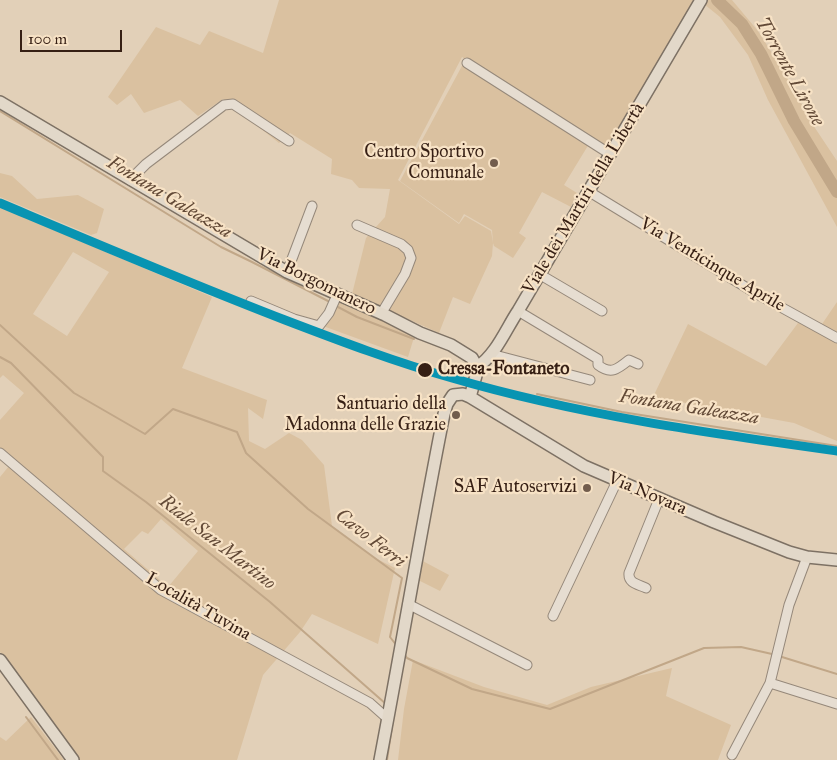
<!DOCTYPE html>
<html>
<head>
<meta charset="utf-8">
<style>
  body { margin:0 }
  #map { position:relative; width:837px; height:760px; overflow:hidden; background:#e2d0b8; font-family:"IM FELL Great Primer",serif }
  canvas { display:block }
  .scale { position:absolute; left:20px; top:30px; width:102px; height:22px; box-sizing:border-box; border:2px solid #361f14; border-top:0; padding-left:6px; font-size:15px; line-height:18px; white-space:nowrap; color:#361f14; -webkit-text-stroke:4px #f7e2c5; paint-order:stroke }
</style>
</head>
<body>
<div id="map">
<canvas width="837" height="760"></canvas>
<div class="scale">100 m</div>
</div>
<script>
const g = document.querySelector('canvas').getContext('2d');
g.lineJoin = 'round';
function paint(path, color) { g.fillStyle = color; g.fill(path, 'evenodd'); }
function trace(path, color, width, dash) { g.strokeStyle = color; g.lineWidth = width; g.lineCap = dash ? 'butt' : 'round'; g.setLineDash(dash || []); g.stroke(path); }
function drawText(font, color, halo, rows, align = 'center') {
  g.font = font + ' "IM FELL Great Primer",serif'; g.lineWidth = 4.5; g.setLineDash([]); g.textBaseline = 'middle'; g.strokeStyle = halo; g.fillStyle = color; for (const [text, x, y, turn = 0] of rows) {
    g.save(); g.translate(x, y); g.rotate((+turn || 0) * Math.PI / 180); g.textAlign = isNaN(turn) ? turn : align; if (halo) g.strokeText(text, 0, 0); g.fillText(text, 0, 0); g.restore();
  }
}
paint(new Path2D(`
  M279,0H694L607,147L462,57L398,180L459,224L465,216L491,231L493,243L492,230L464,214L459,223L400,181L463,64L589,144L564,185L577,193L571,207L542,192L519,233L526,238L513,258L494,246L493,243L492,256L470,304L453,297L439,333L352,294L366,238L385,217L390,189L359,188L352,180L331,174L332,159L290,133L279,143L223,99L198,116L180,100L144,113L131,94L117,105L108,97L156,27L200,45L209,31L263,53Z
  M706,0H732L758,31L786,75L813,125L837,161V227L768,100L748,55L720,17L704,4Z
  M0,173L12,176L37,199L78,195L104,209L97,233L91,235L0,197Z
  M0,207L212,297L182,368L267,400L263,419L248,408L249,441L265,449L289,433L302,440L324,465L332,526L375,558L395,568L378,644L312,614L300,632L263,675L237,760H79L0,652V477L9,466L0,458V420L24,393L3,375L0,378ZM73,252L109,272L67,336L33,314ZM161,519L198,551L168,587L124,549L142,531L148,534Z
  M340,301L415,334L408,357L323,326Z
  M837,302V441L794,423L653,397L688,324L766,366L798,323L818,330Z
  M419,559L449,575L440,591L416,579Z
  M413,660L484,687L547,705L591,687L672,668L666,696L731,725L718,760H398L404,709Z
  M31,717L64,760H0V737L6,741Z`), '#dac1a0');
trace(new Path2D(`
  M0,111L221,247L252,262L328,301
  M338,307L357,317L414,339
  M0,325L74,393L145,434L173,409L237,432L246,453L308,509L402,578L390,637L397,646
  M0,357L11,363L103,457V471L146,502L270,602L386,704
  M537,394L622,412L837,446
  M405,655L407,658L472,689L550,709L704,648L741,647L772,654
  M782,657L837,674
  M26,717L58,760
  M387,760L394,713`), '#c1a788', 2);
trace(new Path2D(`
  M717,0L742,24L761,54L794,121L837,192`), '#c1a788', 12);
const minor = new Path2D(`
  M467,63L610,154
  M130,180L146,164L224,105L233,104L289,141
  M588,191L757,294L837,338
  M357,225L401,244L408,250L411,258L405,274L381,314
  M287,272L312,206
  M539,274L602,311
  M251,301L294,319L319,326L329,313L337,295
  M518,311L598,359V365C611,375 618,369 629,360L638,364
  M491,354L590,380
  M0,453L161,590L370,703L388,719
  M807,557L789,605L770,683L837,704
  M646,588C637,584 628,583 629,573L659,499
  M408,604L527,665
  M553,616L617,481
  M732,755L770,683`);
const major = new Path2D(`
  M0,102L287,272L385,315L420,333L451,345L472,358L477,367
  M470,397L477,372V367C496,355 506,329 518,311L701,0
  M0,660L73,760
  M380,760C402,645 421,529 444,414L447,404L453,395L463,394L470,397L584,466L714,522L789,552L807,557L837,560`);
trace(minor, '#95887a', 11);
trace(major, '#7d7164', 14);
trace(minor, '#e6ddd1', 9);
trace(major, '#e2d8c9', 11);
trace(new Path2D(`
  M0,203C95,243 189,283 285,320C340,341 395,362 452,378C578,415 708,433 837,451`), '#0894b2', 9);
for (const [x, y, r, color] of [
  [494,163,5,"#725d4d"],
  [425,370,8,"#361f14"],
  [456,415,5,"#725d4d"],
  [587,488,5,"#725d4d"]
]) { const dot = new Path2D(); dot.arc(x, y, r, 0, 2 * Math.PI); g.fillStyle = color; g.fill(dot); trace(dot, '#f7e2c5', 2); }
drawText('18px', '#361f14', '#f7e2c5', [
  ["Centro Sportivo",484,153],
  ["Comunale",484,174],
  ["Santuario della",446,405],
  ["Madonna delle Grazie",446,426],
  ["SAF Autoservizi",577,488]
], 'right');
drawText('18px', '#361f14', '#f7e2c5', [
  ["Viale dei Martiri della Libertà",584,199,-59],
  ["Via Venticinque Aprile",712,265,31],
  ["Via Borgomanero",316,282,26],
  ["Via Novara",647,494,23],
  ["Località Tuvina",198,607,30]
]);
drawText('bold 18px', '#361f14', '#f7e2c5', [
  ["Cressa-Fontaneto",438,370]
], 'left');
drawText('italic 19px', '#624936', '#f7e2c5', [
  ["Torrente Lirone",789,72,61],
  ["Fontana Galeazza",169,198,31],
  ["Fontana Galeazza",689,408,9],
  ["Cavo Ferri",370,539,38],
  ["Riale San Martino",217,543,38]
]);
</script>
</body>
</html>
